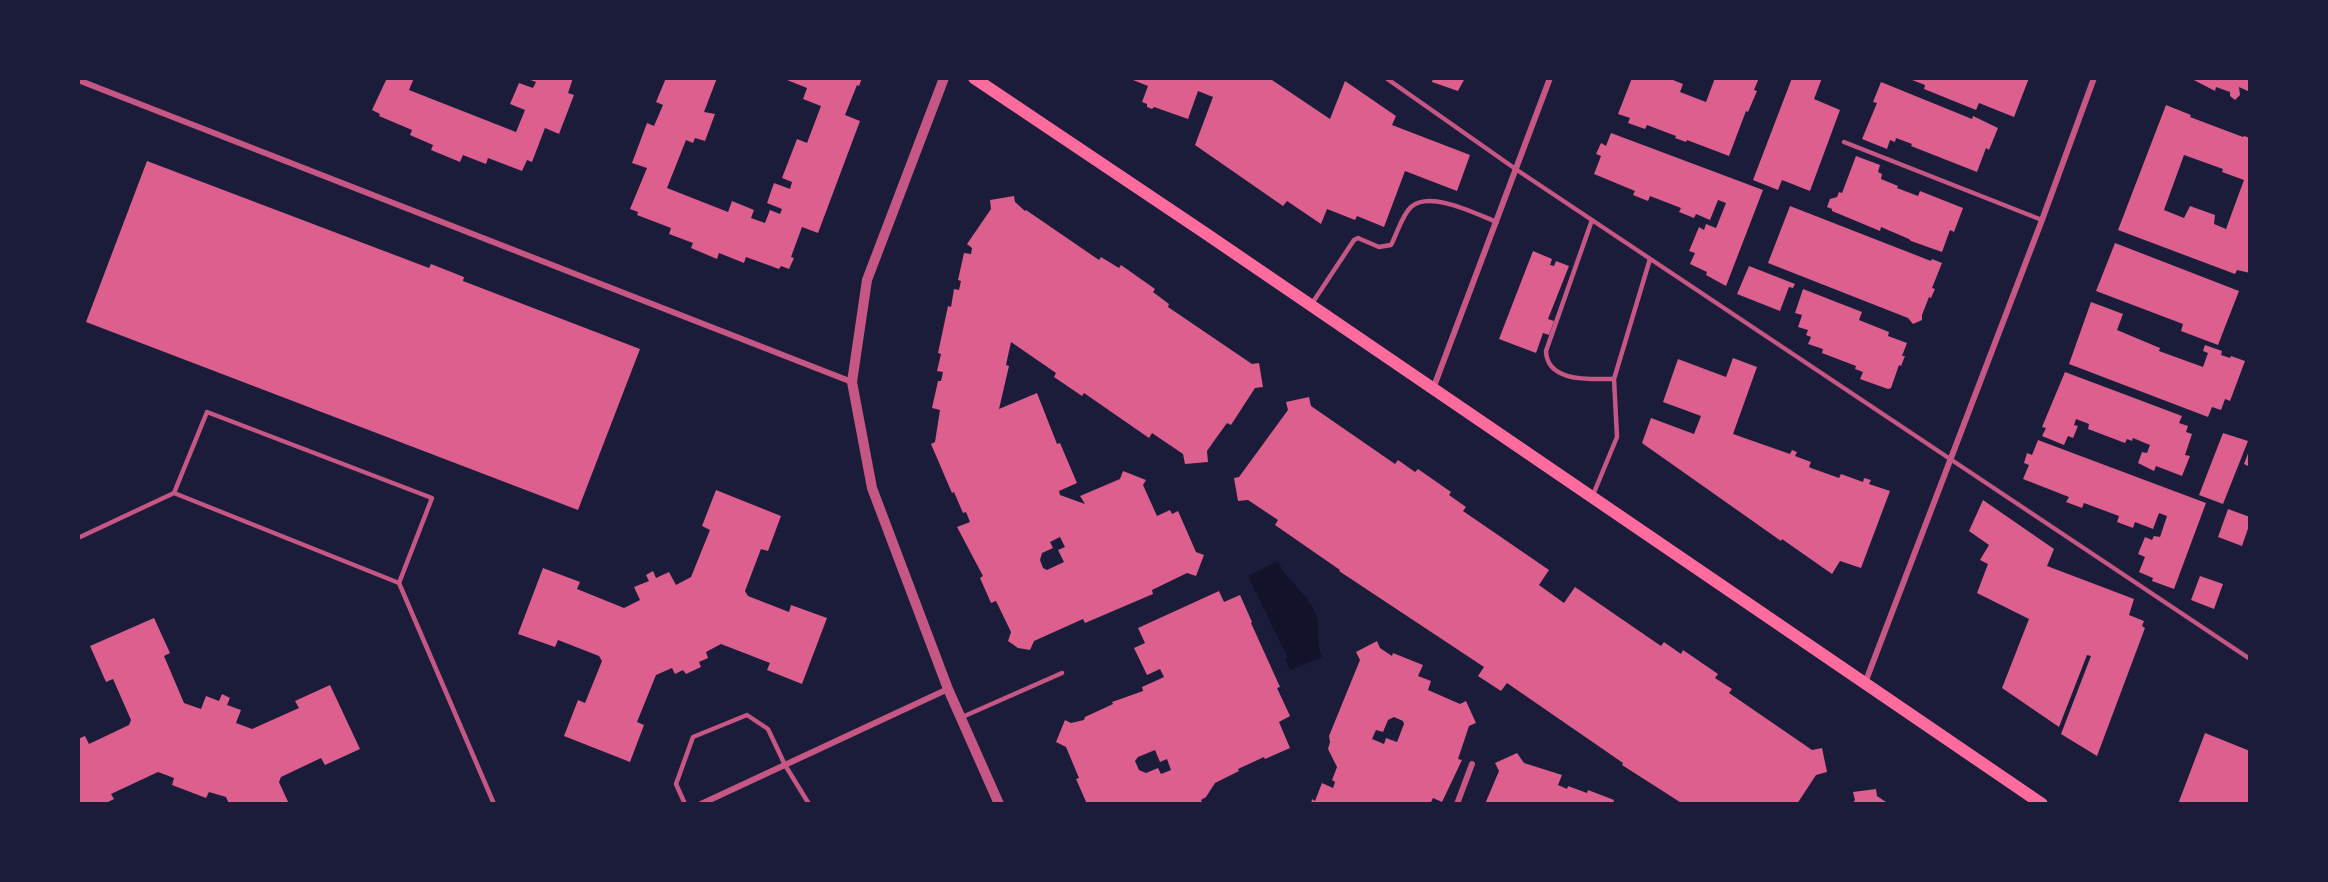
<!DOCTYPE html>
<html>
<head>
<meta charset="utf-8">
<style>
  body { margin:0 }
  #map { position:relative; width:2328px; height:882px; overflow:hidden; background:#1b1b3a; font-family:Overpass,sans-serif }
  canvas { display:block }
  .frame { position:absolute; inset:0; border:80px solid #1b1b3a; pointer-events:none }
</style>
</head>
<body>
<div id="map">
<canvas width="2328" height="882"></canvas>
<div class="frame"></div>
</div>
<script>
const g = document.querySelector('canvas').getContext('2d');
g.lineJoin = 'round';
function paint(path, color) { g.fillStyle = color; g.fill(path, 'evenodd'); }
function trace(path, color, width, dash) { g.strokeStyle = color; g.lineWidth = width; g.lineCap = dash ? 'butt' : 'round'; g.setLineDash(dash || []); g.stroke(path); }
paint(new Path2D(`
  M1278,561C1286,582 1309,593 1316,615C1321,630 1315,642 1322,657L1290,670L1285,659L1288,658L1248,576Z`), '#12122b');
paint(new Path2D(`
  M387,78H414L409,90L516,132L525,110L510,104L519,83L533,88L536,82L525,78H573L568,93L574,95L559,134L545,128L532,162L527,160L522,171L488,158L486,164L463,155L460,162L431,150L433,145L410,135L412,130L379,116L380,114L372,110Z
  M666,78H717L704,112L715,114L705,141L695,138L693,143L686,140L667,188L728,212L732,201L754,210L751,218L765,223L770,210L780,214L782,209L767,203L774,183L790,189L792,182L782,178L797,139L807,143L821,106L803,99L807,88L782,78H862L859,86L857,85L845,115L860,121L818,233L802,227L791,257L794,258L789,269L781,266L779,269L746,257L744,263L719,253L717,259L691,248L693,243L669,234L671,228L637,215L638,212L630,209L647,168L632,163L647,123L654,126L663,105L656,102Z
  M1128,78H1269L1330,119L1345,81L1396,116L1392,125L1470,155L1457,191L1405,171L1384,227L1357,216L1355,220L1327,209L1321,224L1287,201L1283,206L1195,145L1213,97L1198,91L1188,119L1154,107L1152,109L1147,107V104L1142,102L1148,86Z
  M1433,78H1465L1458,91L1432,82Z
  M1632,78H1668L1683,84L1680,92L1706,102L1715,78H1759L1754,90L1757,91L1748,112L1746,111L1729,156L1687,140L1686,142L1675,138L1676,136L1647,125L1645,129L1628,123L1630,118L1618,114Z
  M1792,78H1822L1814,99L1840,110L1810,191L1782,180L1778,190L1753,180Z
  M1907,78H2029L2014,117L1979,103L1976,110L1924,89L1925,85Z
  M2190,78H2250V92L2239,87L2240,95L2235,100L2230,96V92L2216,87L2215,91Z
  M1881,82L1972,119L1973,116L1998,128L1989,150L1986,148L1977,172L1911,146L1912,144L1896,138L1895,142L1890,140L1887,149L1862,139L1877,103L1873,102Z
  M2166,105L2191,115L2190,117L2243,137L2244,136L2250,138V273L2237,270L2235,274L2118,230ZM2184,155L2223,169L2222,172L2244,180L2226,229L2214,224L2215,215L2190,206L2184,218L2164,210Z
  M1611,133L1763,190L1726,286L1706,275L1707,272L1690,264L1695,253L1689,251L1699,227L1704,230L1706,224L1716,228L1726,203L1718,200L1710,220L1696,214L1694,218L1679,212L1681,208L1650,196L1648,201L1633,195L1635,191L1594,174L1601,156L1596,154L1601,143L1606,146Z
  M1856,156L1880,165L1878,172L1882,174L1881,179L1898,186L1897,188L1918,196L1920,191L1963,208L1954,232L1950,230L1942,252L1911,241L1909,239L1881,227L1880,231L1832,211V209L1827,207L1830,199L1837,197L1839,192L1842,193Z
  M147,161L429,268L431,264L464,277L463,281L640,349L578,510L86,322Z
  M1014,196L1015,202L1025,211L1026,210L1099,260L1101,257L1119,268L1121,265L1155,289L1153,292L1169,304L1168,307L1252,364L1259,363L1263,387L1255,388L1231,425L1227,423L1214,441L1207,451L1208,462L1185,464L1183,454L1152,433L1149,438L1084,393L1082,396L1054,377L1056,373L1011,342L1006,365L1009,366L999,409L1037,393L1057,444L1060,443L1077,483L1059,491L1060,495L1085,504L1080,496L1120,479L1123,471L1146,480L1143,485L1157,516L1170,510L1172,514L1178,511L1196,552L1204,555L1196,576L1187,573L1152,590L1153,594L1085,623L1083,619L1034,641L1030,650L1018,648L1008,641L1011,632L996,601L991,603L980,578L983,576L957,527L970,522L966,512L963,513L954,492L952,493L931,444L935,442L940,410L932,408L938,381H941L943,372L937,371L941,354L938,353L948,306L951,307L954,289L959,290L961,281L958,280L964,253L971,254L972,248L967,244L991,209L990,200ZM1060,537L1065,547L1058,550L1064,562L1047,570L1043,568L1040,560L1042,553L1053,548L1050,542Z
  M1790,206L1931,261L1932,259L1942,263L1932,288L1935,289L1931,298L1929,297L1922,315V320L1913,324L1908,318L1768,263Z
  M2115,243L2239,291L2218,345L2181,331L2183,324L2096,291Z
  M1533,251L1552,259L1550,265L1554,266L1556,261L1569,266L1548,319L1554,321L1549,335L1543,333L1536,353L1499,339Z
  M1749,266L1795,284L1793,288L1789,287L1780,311L1737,294Z
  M1803,289L1862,312L1859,320L1889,332L1888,336L1907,343L1902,356H1905L1901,366L1899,365L1891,388L1888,389L1860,379L1863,372L1855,369L1856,366L1822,353L1823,349L1808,344L1811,337L1806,335L1808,330L1798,327L1802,315L1795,313Z
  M2091,302L2123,314L2117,330L2160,348L2159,351L2203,367L2208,353L2203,351L2205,345L2222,351L2221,355L2230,358L2231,356L2245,361L2230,401L2225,399L2221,410L2212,407L2208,417L2069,364Z
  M1733,358L1757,367L1733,434L1790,454L1792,450L1797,452L1795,456L1811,462L1809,467L1811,468L1839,478L1841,474L1863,482L1864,478L1871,480L1869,484L1890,491L1861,568L1840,561L1832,574L1782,539L1781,541L1642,443L1651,418L1694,434L1701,416L1663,402L1678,359L1726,377Z
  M2065,372L2182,416L2179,423L2188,426L2186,432L2192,434L2185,455L2190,456L2182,476L2156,466L2154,471L2138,463L2142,452L2147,453L2150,445L2133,438L2132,441L2127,439L2125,443L2088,429L2089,424L2076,419L2074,425L2078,426L2073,438L2068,436L2064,445L2042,436L2046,428L2042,427Z
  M1309,397L1311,406L1395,464L1398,460L1415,472L1418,469L1451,492L1449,495L1466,507L1463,511L1549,570L1539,585L1564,603L1575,587L1661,646L1664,642L1681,654L1683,650L1718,674L1715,678L1732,689L1729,693L1812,750L1822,748L1827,772L1816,775L1797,804H1683L1622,765L1623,763L1507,683L1501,691L1478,676L1484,667L1339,571L1340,570L1275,525L1278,520L1248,500L1238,501L1234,478L1239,477L1288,410L1286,402Z
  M2223,433L2248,441L2223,504L2199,495Z
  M2038,440L2206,503L2174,589L2152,581L2153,578L2139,572L2145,557L2138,554L2145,537L2152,540L2154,536L2160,537L2167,516L2159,513L2153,529L2135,522L2133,528L2117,522L2119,516L2084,503L2082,508L2066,502L2069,497L2023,479L2029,465L2024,463L2027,453L2032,455Z
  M2250,448V467L2244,464Z
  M716,490L781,516L768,551L761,549L745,591L748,596L789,612L791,605L827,618L802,684L767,670L770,663L721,644L706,652L708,658L699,662L701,667L686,674L683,670L675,674L672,668L656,675L637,722L644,725L630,762L564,736L578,700L585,703L602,661L599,656L558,640L555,647L518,634L543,568L580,582L577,589L624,608L640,600L634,587L649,581L646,575L653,571L656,578L669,572L676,585L691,577L710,530L702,526Z
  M1983,500L2054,549L2047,566L2134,599L2129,615L2144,621L2142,626L2145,628L2097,756L2061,734L2091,656L2087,655L2059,727L2002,688L2029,619L1977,593L1988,564L1980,560L1989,545L1969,531Z
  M2228,509L2250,517V523L2242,546L2218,537Z
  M2200,576L2223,584L2214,609L2191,600Z
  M1219,591L1224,602L1240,595L1252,622L1251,623L1280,687L1277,688L1290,716L1279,722L1290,748L1265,759L1264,757L1238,769L1239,771L1215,783L1206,797L1201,800L1203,804H1087L1076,779L1079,778L1066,747L1056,742L1065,720L1071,723L1084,720L1085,717L1113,704L1112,702L1143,691L1142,687L1164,677L1160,669L1147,675L1134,648L1145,643L1138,628ZM1155,750L1160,762L1167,759L1171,770L1161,774L1158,768L1146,773L1139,770L1135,761L1138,757Z
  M154,618L170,653L164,656L184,703L201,709L206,696L219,701L222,694L230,698L227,705L241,710L236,723L252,729L299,708L295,701L330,685L360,749L325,765L321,758L281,777L279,782L289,804H229L226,797L209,792L206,798L172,785L174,778L158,772L111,794L114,799L104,804H78V739L85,736L89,744L129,725L131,720L113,679L106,682L90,646Z
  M1377,641L1380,648L1392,656L1393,653L1423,665L1418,676L1431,681L1428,690L1460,704L1466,701L1476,723L1469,726L1458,759L1462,760L1442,802L1433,798L1430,804H1311L1312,799L1315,801L1322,783L1333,788L1335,782L1332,780L1337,767L1328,749L1330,742L1329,736L1360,660L1356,652ZM1394,717L1403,721L1404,724L1397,742L1386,738L1384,744L1372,739L1376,730L1383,732L1388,720Z
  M2205,733L2250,751V804H2178Z
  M1517,753L1524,763L1562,775L1558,785L1567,789L1568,786L1587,793L1588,790L1614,800L1613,804H1485L1499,771L1495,763Z
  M1876,789L1877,796L1889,804H1852L1855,800L1853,792Z`), '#dd5f8e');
trace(new Path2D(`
  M1386,78L1517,170L2250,659
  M1844,142L2042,220
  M1592,220L1546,351C1547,383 1591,379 1614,379
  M1311,305L1354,240L1358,238L1379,247L1391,245C1397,234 1402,215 1411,207C1430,190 1476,214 1497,222
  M174,493L207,412L432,498L399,583
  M1593,495L1617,437L1614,379L1650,259
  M78,538L174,493L399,583L494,804
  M960,718L1062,673
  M685,804L676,784L693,737L747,715L768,729L785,765L809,804`), '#c65784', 4.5);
trace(new Path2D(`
  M78,80L852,382
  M1433,389L1550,78
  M1865,683L2042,220L2094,78
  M701,804L948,689
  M1457,804L1472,764`), '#c65784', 6);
trace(new Path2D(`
  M944,78L867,280L852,382L872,488L948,689L999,804`), '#c65784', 10);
trace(new Path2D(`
  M974,78L1205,233L2042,804`), '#ff6b9d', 12);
</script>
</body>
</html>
